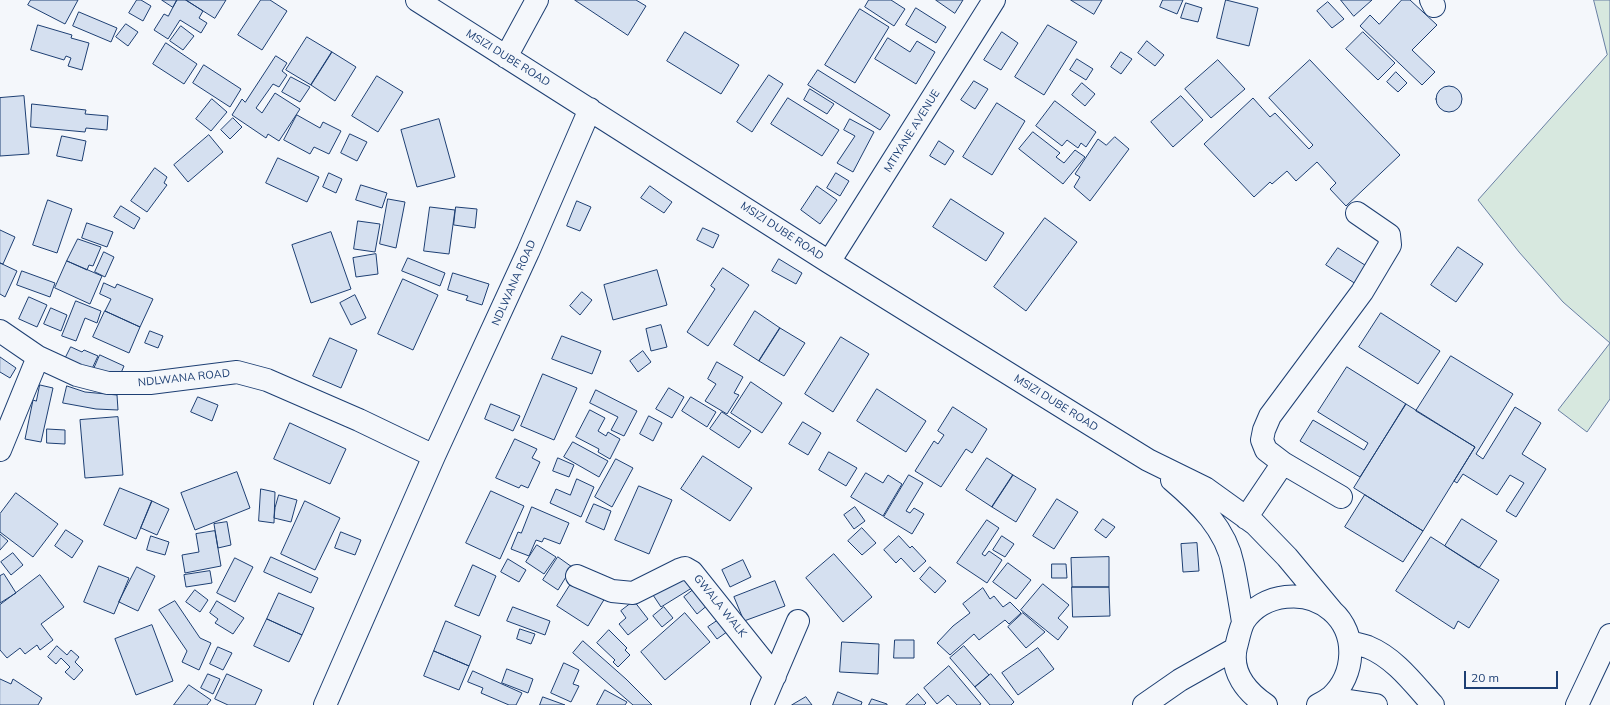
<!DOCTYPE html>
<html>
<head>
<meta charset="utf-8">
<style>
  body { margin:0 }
  #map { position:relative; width:1610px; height:705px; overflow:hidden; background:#f4f7fb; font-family:Mulish,sans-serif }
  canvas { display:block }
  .scale { position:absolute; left:1464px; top:671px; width:94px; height:18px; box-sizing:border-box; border:2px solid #1d3f73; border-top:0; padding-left:5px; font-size:12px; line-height:14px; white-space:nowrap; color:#1d3f73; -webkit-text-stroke:3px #f4f7fb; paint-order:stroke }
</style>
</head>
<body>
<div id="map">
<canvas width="1610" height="705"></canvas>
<div class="scale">20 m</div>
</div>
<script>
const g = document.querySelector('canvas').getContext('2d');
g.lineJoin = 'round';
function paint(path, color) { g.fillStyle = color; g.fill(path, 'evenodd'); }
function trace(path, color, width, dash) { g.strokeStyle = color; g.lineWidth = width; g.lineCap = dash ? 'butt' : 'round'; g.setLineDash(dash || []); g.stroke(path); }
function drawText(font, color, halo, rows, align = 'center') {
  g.font = font + ' Mulish,sans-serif'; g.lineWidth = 3; g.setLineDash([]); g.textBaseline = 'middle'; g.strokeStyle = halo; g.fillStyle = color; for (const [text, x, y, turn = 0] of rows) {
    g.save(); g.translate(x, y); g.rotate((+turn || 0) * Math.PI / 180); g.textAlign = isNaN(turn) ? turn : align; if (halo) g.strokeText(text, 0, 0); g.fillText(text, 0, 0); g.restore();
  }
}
const green = new Path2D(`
  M1594,0H1610V399L1587,432L1558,410L1610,343L1563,302L1519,252L1478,200L1607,55Z`);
paint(green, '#d7e8df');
trace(green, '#687fa3', 1);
const building = new Path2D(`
  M31,0H78L65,24L28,5Z
  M137,0H141L151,6L143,21L129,13Z
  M162,0H177L173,7Z
  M177,0H186L203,11L199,18L207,23L201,33L180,20L168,39L154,30L164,14L168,16Z
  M186,0H226L215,18Z
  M261,0H270L287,11L262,50L238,35Z
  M575,0H636L646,6L628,35Z
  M869,0H891L905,9L894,26L865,7Z
  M936,0H963L955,13Z
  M1071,0H1102L1094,14Z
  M1163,0H1183L1177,14L1160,7Z
  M1226,0L1258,8L1249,46L1217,38Z
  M1341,0H1372L1354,16Z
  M1402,0H1410L1437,25L1412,50L1435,72L1422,85L1360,26L1370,15L1379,24Z
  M1328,2L1344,19L1332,28L1317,11Z
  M1186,3L1202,8L1198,22L1181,18Z
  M916,8L946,27L936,43L906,25Z
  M860,9L889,27L855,83L825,65Z
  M79,12L117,28L111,42L73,26Z
  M126,24L138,32L128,46L116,37Z
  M38,25L72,35L71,38L89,43L82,70L68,66L71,58L66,56L64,60L31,50Z
  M1048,25L1077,42L1044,95L1015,77Z
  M181,26L194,36L183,50L170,41Z
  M685,32L739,65L721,94L667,61Z
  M1002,32L1018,43L1001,70L984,60Z
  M1363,32L1395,63L1378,80L1346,49Z
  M307,37L332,52L311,85L286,70Z
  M888,38L910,52L917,41L935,52L916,84L875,59Z
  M1147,41L1164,55L1155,66L1138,53Z
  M166,43L197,64L184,84L153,64Z
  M332,52L356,67L335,101L311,85Z
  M1121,52L1132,59L1121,74L1111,67Z
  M276,56L287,63L282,71L287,75L279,87L273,84L256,108L262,113L275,93L300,109L279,141L268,134L266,138L232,115L242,99L245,102Z
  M1077,59L1093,69L1086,80L1070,70Z
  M1218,60L1245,89L1211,118L1185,89Z
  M1310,60L1400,155L1346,206L1330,189L1336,183L1317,162L1296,181L1287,171L1272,184L1270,182L1254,197L1204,144L1253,98L1270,117L1275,113L1309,149L1313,145L1269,98Z
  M204,65L241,89L230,107L193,83Z
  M818,70L890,115L880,130L808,85Z
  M1396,72L1407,83L1398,92L1387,82Z
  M769,75L783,84L752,132L737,122Z
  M377,76L403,92L378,132L352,116Z
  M291,77L310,87L300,102L282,92Z
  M974,81L988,89L975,109L961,100Z
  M1082,83L1095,94L1085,106L1072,95Z
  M1436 99a13 13 0 1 1 26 0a13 13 0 1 1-26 0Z
  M810,89L834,104L827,114L804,100Z
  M24,96L29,154L0,156V98Z
  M1181,96L1203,120L1173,147L1151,122Z
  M788,98L839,130L822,156L771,124Z
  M212,99L227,112L211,131L196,119Z
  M1055,101L1096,132L1086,147L1081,143L1078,148L1067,140L1062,146L1036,126Z
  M997,103L1025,121L992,175L963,157Z
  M32,104L86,110L85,114L108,116L107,130L86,128L85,132L31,127Z
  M297,115L320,128L323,122L341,131L329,154L314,147L310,154L284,140Z
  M233,118L242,127L230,139L221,130Z
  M439,119L455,177L417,187L401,130Z
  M850,119L874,132L853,172L837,163L855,136L844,130Z
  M1033,132L1060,153L1056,157L1064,163L1075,150L1085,157L1063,184L1019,149Z
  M350,134L367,142L357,161L341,153Z
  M209,135L223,152L188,182L174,165Z
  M62,136L86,141L82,161L57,156Z
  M1115,137L1129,149L1090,201L1074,187L1080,177L1075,174L1098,139L1106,145Z
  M939,141L954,151L945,165L930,156Z
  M278,158L319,177L307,202L266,183Z
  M155,168L167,177L164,183L167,185L147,212L131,201Z
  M329,173L342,179L336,193L323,187Z
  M836,173L849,181L840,196L827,188Z
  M361,185L387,193L382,208L356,200Z
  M650,186L672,202L664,213L641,198Z
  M817,186L837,200L820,224L801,210Z
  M388,199L405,202L396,248L380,244Z
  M951,199L1004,233L986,261L933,227Z
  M48,200L72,209L57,253L33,245Z
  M577,201L591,207L580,231L567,226Z
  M121,206L140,218L134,229L114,217Z
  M430,207L455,210L449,254L424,251Z
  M456,207L477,209L475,228L454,225Z
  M1045,218L1077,242L1026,311L994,287Z
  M358,221L380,224L375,252L354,249Z
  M87,223L113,232L107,247L82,238Z
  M703,228L719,235L713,248L697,240Z
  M0,230L15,237L3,264L0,263Z
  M331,232L351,289L311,303L292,245Z
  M78,239L101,247L93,266L89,265L87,270L67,261Z
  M1458,247L1483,264L1456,302L1431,285Z
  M1338,248L1368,267L1356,284L1326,265Z
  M104,252L114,257L105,277L95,272Z
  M376,254L378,274L356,277L353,258Z
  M408,258L445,273L440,286L402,271Z
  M779,259L802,273L796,284L772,271Z
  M67,261L102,276L90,304L55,288Z
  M0,263L17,271L5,297L0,294Z
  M723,268L749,285L708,346L687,332L715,289L711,286Z
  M657,270L667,305L613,320L604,285Z
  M22,271L55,283L50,297L17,285Z
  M453,273L489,284L482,305L466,300L468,296L448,290Z
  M403,279L438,295L413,350L378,334Z
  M104,283L115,288L117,284L153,299L140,327L105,311L111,299L100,294Z
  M582,292L592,300L580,315L570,306Z
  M355,295L366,318L351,325L340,303Z
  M29,297L47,305L37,327L19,319Z
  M76,301L101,311L97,323L85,318L76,341L62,336Z
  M51,308L67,315L61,331L44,324Z
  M105,311L140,327L129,353L93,337Z
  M755,311L780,328L759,361L734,345Z
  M1381,313L1440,351L1418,384L1359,347Z
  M661,325L667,347L651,351L646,329Z
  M780,328L805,343L784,376L759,361Z
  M150,331L163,336L158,348L145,343Z
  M562,336L601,351L592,374L552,359Z
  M841,337L869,354L833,412L805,394Z
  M330,338L357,350L341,388L313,376Z
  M71,347L82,352L84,350L98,356L90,373L64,361Z
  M643,351L651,362L638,372L630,361Z
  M100,355L124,366L117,382L93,371Z
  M1451,356L1513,394L1476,454L1483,459L1515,407L1541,423L1522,454L1546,469L1516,517L1506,511L1524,483L1510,475L1497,495L1463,474L1457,483L1454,481L1475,447L1416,411Z
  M0,357L16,368L10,378L0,372Z
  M717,362L743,377L734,393L739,395L727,414L705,401L716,384L708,379Z
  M1347,367L1406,404L1360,477L1300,441L1313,420L1364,450L1368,443L1318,412Z
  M543,374L577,388L554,440L521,426Z
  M751,382L782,403L762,433L731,413Z
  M40,385L53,388L41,442L25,439L33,400L36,401Z
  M67,386L85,392L117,395L118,410L96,409L63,403Z
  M669,388L684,397L672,418L656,409Z
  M877,389L926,421L906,452L857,421Z
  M596,390L637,411L624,436L611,430L618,417L590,403Z
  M198,397L218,405L212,421L191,412Z
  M691,397L716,412L707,427L682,411Z
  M491,404L520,416L513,431L485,419Z
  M1406,404L1475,447L1423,531L1354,488Z
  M953,407L987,429L972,453L966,449L941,487L915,471L934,441L938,444L944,435L938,431Z
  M590,410L605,418L598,431L606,436L608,432L620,439L610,459L598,452L599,449L576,437Z
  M722,412L751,431L739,448L710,429Z
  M649,416L662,423L653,441L640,434Z
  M118,417L123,475L85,478L80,420Z
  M803,422L821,433L808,455L789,444Z
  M290,423L346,449L330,484L274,459Z
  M47,429L65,430V444L47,443Z
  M515,439L537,449L532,458L540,462L528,488L521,485L519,488L496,478Z
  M573,442L608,461L599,477L564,457Z
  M829,452L857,468L846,486L819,470Z
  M703,456L752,488L730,521L681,489Z
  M558,458L574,465L569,477L553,471Z
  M987,458L1013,475L992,507L966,490Z
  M616,459L633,468L612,507L595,497Z
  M237,472L250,508L195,530L181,493Z
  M866,473L883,483L888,475L902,484L883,516L851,497Z
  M909,475L923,483L906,511L910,513L914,508L924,514L912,534L884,517Z
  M1013,475L1036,489L1016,522L992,507Z
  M577,479L594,487L581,517L550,503L556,489L570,495Z
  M639,486L672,500L649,554L615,540Z
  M120,488L152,501L136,539L104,525Z
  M261,489L275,492L274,523L259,521Z
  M491,491L524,506L500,559L466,543Z
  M16,493L58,524L33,557L0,532V514Z
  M279,495L297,500L291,522L274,518L275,508Z
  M1365,495L1423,531L1403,562L1345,527Z
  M1057,499L1078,512L1054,549L1033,536Z
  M152,501L169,509L157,535L141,528Z
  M305,501L340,518L315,570L281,554Z
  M594,504L611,511L604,530L586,522Z
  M532,507L569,523L560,544L544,538L542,542L536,540L529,556L511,549L518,532L521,533Z
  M855,507L865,521L854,529L844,515Z
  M1103,519L1115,527L1106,538L1095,530Z
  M1462,519L1497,541L1479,568L1445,546Z
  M987,520L999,528L982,554L985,556L989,551L1002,560L987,583L957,563Z
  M227,522L231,545L218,548L214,524Z
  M862,528L876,543L862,555L848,541Z
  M66,530L83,541L72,558L55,546Z
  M215,531L221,566L185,573L182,555L199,552L196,534Z
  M341,532L361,540L355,555L335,548Z
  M0,534L8,541L0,550Z
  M151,536L169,542L165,555L147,550Z
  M899,536L910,548L912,546L926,561L914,572L901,558L896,563L884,550Z
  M1002,536L1014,544L1005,557L993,550Z
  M1431,537L1499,580L1469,628L1458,621L1454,629L1396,591Z
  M1197,543L1199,571L1183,572L1181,544Z
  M537,545L556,557L544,574L526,562Z
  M13,553L23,565L11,575L1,562Z
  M834,554L872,597L843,622L806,578Z
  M271,557L318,578L311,593L264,572Z
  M558,557L572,567L558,590L543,580Z
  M1109,557V587H1072L1071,558Z
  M235,558L253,567L235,602L217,593Z
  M508,559L526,570L519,582L501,572Z
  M743,560L751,577L730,587L722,570Z
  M1008,563L1031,580L1016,599L993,582Z
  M1052,564H1066L1067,578H1052Z
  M473,565L496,576L479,616L455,606Z
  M99,566L129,578L114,614L84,602Z
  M137,567L155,576L138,611L119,602Z
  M930,567L946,581L935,593L920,579Z
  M210,571L212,583L186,587L184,575Z
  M687,572L695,586L661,607L653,595Z
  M4,574L16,593L0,603V576Z
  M40,575L64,607L41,624L53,640L40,650L37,645L25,654L20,648L7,658L0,650V605Z
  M574,579L605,598L588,626L557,606Z
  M775,581L785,606L744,621L734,597Z
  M1043,584L1069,605L1058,618L1068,627L1058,640L1021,610Z
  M697,587L709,604L697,614L684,597Z
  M1072,587H1109L1110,616L1073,617Z
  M983,588L990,599L994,596L1003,607L1010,602L1021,613L1009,624L1005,620L979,640L974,634L950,655L937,643L953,626L970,613L963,604Z
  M195,590L208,600L200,612L186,602Z
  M279,593L314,608L302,635L267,619Z
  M175,601L200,638L211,643L199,670L182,662L187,651L159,610Z
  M217,601L244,618L233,634L215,623L218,619L210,613Z
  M634,601L648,619L628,635L619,624L626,618L621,611Z
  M513,607L550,621L545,635L507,621Z
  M664,607L673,618L662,627L653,616Z
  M685,613L710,642L665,680L641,652Z
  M1023,613L1045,632L1026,648L1008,627Z
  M723,617L731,629L717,639L708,627Z
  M267,619L302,635L289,662L254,646Z
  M446,621L481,636L469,666L434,651Z
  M152,625L173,681L136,695L115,639Z
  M520,629L535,634L531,644L517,639Z
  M609,630L627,648L625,650L630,655L618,667L613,662L615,660L597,643Z
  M895,640H914V658H894Z
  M583,641L626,679L652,705H633L573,653Z
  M842,642L879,644L878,674L840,672Z
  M57,646L67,655L71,650L79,657L75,662L83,670L74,680L65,672L70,667L61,658L56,664L48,657Z
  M964,646L989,675L975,687L950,658Z
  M218,647L232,653L223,670L210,664Z
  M1038,648L1054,669L1018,695L1002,673Z
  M434,651L469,666L459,690L424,676Z
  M564,663L579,670L573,684L579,686L571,702L551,693Z
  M949,666L981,704L979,705H957L948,695L937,704L924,688Z
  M507,669L533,679L528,693L502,683Z
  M473,671L522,693L516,705H509L481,693L483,688L468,682Z
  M208,674L220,679L213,694L201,688Z
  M227,674L262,690L255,705H228L215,699Z
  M991,674L1014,702L1011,705H990L975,687Z
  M0,679L11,684L13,679L42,698L38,705H0Z
  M189,685L211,700L207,705H174Z
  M605,690L627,702L625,705H597Z
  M838,692L862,702L861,705H833Z
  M918,694L926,703L924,705H906Z
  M543,697L565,705H540Z
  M806,697L812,705H792Z
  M872,699L887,704V705H869Z`);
paint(building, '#d5e0f0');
trace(building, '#1d3f73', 1);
const minor = new Path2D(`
  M417,0L829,262L1080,418L1148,460L1205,488L1255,524L1287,557L1332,611
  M1431,0L1434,6
  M506,57L537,0
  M829,262L994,0
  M0,331L38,357L77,375L108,383H150L237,372L267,380L359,420L434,456
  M0,450L38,357
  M1172,480C1199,503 1226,529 1233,565C1237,584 1240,603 1243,622
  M1341,497L1283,463L1266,450L1262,440L1264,430L1270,416L1362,292L1390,245L1389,235L1357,213
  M1246,518L1283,463
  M577,576L612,591L633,593L679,570L685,568L692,572L775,676
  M1350,642C1356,644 1362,645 1368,647C1395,658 1414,684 1433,705
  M1330,698L1376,705
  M325,705L434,456L528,252L590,109
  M762,705L798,621
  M1144,705L1180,680L1235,649
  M1266,705C1247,692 1230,672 1236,647C1238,640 1240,628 1244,621C1263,593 1307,588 1332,611C1358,634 1355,675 1331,697C1327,700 1322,703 1318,705`);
const highway = new Path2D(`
  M1577,705L1610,635`);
trace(minor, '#1d3f73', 24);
trace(highway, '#1d3f73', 24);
trace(minor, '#f4f7fb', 22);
trace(highway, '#f4f7fb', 22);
drawText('11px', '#1d3f73', '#f4f7fb', [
  ["MSIZI DUBE ROAD",508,58,32],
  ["MTIYANE AVENUE",912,131,-58],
  ["MSIZI DUBE ROAD",782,231,33],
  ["NDLWANA ROAD",514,283,-66],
  ["NDLWANA ROAD",184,378,-6],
  ["MSIZI DUBE ROAD",1056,403,32],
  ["GWALA WALK",720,606,51]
]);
</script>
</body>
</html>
